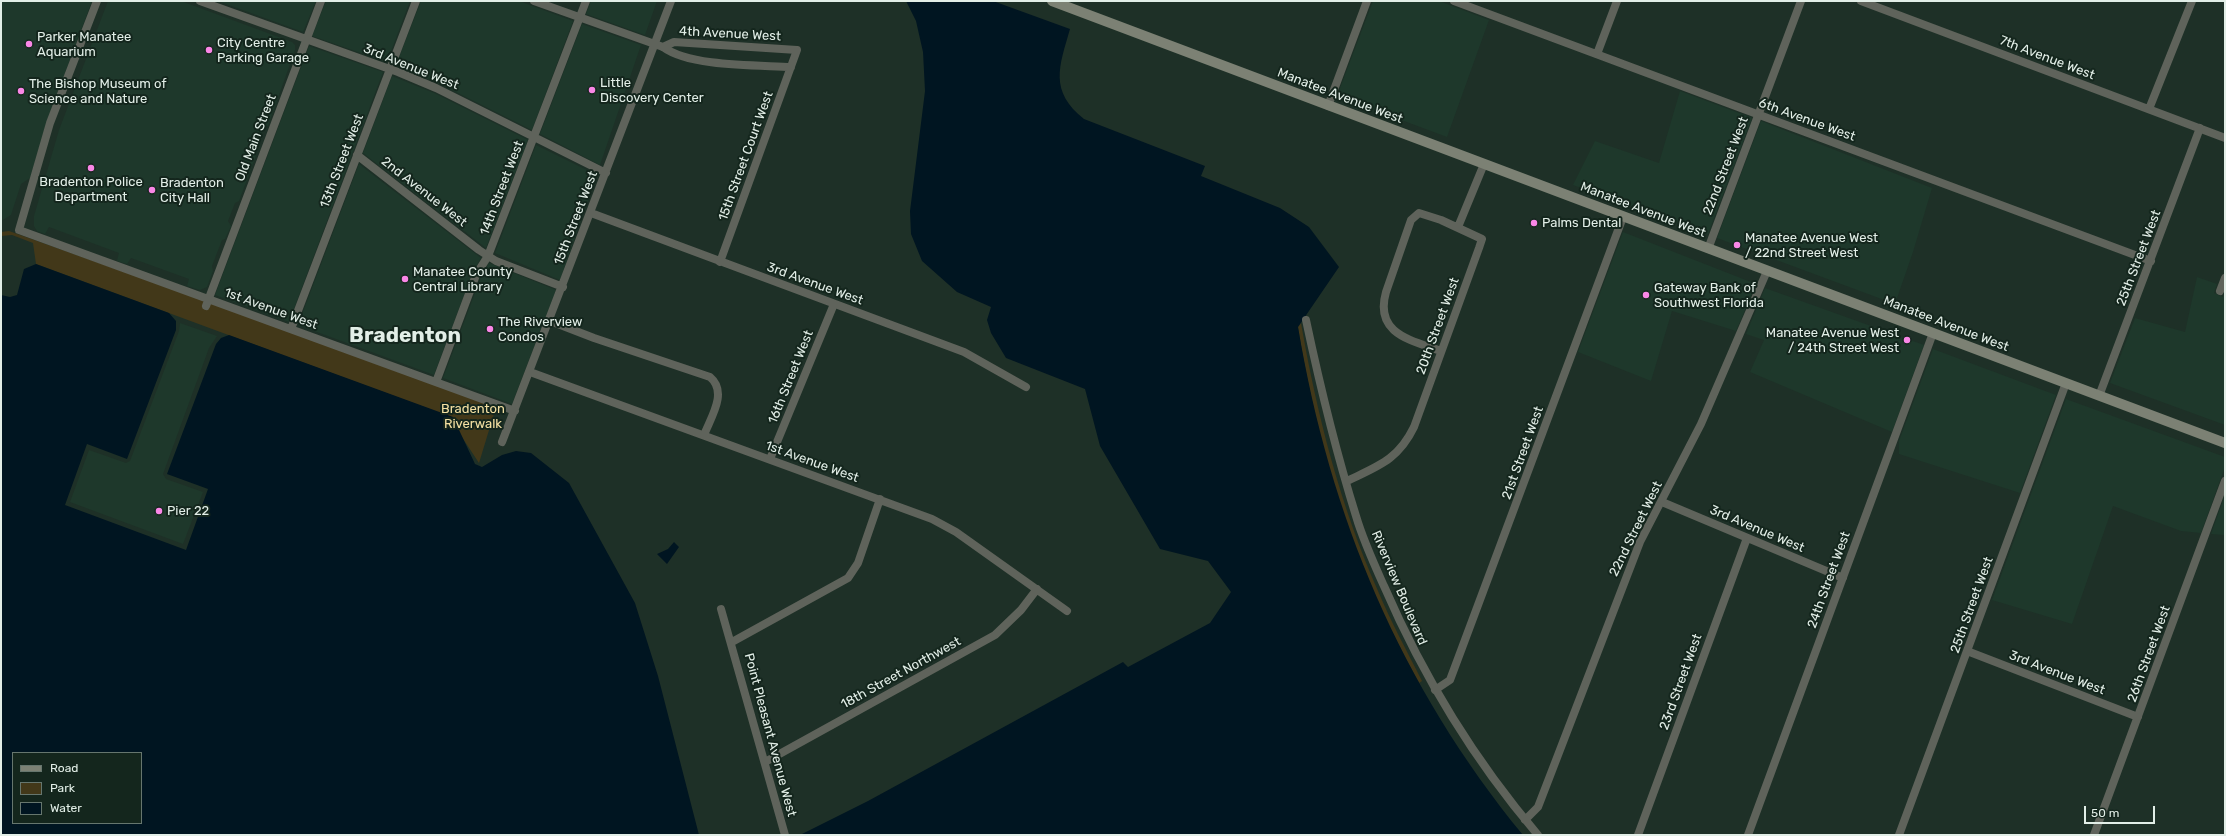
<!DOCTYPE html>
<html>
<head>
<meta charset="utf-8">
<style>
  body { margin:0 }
  #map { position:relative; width:2226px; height:836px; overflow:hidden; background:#1e3027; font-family:Rubik,sans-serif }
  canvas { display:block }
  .frame { position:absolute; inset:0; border:2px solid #e2eee7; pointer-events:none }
  .legend { position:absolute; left:12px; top:752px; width:130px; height:72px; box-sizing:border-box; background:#14261d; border:1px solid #66766e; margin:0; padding:5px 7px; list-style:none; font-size:12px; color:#e2eee7 }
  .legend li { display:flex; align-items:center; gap:8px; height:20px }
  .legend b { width:20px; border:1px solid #66766e }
  .scale { position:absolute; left:2084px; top:806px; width:71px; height:18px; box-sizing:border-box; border:2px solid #e2eee7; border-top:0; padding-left:5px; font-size:12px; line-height:14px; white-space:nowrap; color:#e2eee7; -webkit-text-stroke:3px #14261d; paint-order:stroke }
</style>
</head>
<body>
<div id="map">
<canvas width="2226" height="836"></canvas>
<div class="frame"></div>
<ul class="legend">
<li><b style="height:5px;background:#7c8174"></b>Road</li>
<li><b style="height:11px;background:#423819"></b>Park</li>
<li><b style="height:11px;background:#001521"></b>Water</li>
</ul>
<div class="scale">50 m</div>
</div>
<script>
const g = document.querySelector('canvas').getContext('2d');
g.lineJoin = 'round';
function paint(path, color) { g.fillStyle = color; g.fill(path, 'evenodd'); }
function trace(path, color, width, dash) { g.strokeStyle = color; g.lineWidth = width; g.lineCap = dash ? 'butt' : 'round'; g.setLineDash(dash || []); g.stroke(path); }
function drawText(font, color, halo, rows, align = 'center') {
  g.font = font + ' Rubik,sans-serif'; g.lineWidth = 4; g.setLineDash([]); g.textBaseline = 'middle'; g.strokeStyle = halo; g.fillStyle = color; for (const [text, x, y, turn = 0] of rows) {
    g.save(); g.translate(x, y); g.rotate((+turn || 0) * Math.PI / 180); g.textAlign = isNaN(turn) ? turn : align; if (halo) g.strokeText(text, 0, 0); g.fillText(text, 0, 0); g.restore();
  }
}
paint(new Path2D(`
  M1,1H92L47,121L30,178L21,184L11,215L1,221Z
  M108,1H181L292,42L295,45V50L268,126L263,129L255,148L257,153L239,201L235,203L228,221L231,226L225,239L222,240L212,266L213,271L207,287L200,290L187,286L189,279L131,258L127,264L117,261L119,253L49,227L45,234L37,231L34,226V216L59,130Z
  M218,1H316L303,32Z
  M326,1H410L387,62L312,36Z
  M421,1H519L573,21L532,130L438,83L396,65Z
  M591,1H657L645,35L586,14Z
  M1373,1H1439L1489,20L1447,137L1337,96Z
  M582,24L641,45L600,165L540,134Z
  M309,46L383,72L289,322L215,295Z
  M392,76L434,93L528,140L486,248L363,153Z
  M1680,91L1752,118L1708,234L1573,185L1595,141L1659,163Z
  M1761,121L1932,188L1913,252L1895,304L1717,238Z
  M536,145L597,175L560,280L495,253Z
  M359,164L481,258L472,274L434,375L298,325Z
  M1623,232L1756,284L1736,331L1672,311L1651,381L1578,352Z
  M489,263L556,290L512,404L443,378L481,277Z
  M2197,277L2217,284L2214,293L2223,297L2225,291V425L2110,383L2135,318L2185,332Z
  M1765,288L1924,345L1892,432L1750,372L1764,340L1746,334Z
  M180,323L217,336L209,348L163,474L166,479L203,492L183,544L70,502L89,450L126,463L130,461L179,331Z
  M1933,349L2056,395L2020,493L1899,454V441Z
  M2066,399L2225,457V467L2201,533L2181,531L2113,506L2072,624L1992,600Z
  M2225,495V535L2211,534Z`), '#1e382b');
paint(new Path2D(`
  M9,231L497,404L479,463L448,416L36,264L33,243L12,235L1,236V232Z
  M1301,323C1317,415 1340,505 1378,591C1391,622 1407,651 1422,681L1419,683C1404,654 1388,626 1375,597C1337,510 1313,420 1298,327Z`), '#423819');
paint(new Path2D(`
  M906,1H993L1070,29C1059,67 1049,91 1084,119L1205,166L1201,176L1280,208L1309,227L1339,267L1298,327C1330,517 1400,685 1523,835H800L868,801L1123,662L1128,667L1210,623L1231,592L1208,561L1160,549L1100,446L1085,389L1006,358L991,333L987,320L991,307L957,292L922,261L911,234L910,211L925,91L923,52L916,21Z
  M36,264L169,313L176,321V330L127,459L87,444L65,505L186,550L208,489L167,474L216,344L221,338L229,335L453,417L475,464L482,467L502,455L516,451L531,453L569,483L635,603L658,676L699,835H1V295L10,297L17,295L24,269ZM13,753H141V823H13Z
  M674,542L679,547L667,564L657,554L668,549Z`), '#001521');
trace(new Path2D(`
  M97,1L50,123L19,230L515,411
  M200,1L398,72L436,88L606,173
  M534,1L663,47C690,67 757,65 791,67
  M1454,1L2151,261
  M1861,1L2225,138
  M663,47L674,42L797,50L720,262
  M1597,54L1617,1
  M1328,106L1367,1
  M2149,109L2192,1
  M357,155L479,250L496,261L563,287
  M591,213L964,352L1026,387
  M1458,227L1484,164
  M1708,249L1801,1
  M2220,291L2225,278
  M206,306L321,1
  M1306,320C1320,386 1336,452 1356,516C1363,540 1374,564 1384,586C1423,676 1474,760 1538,835
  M550,321L594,338L710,377C728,392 711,417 704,435
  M291,329L416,1
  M530,372L932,519L956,532L1067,611
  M436,382L476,275L488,256L586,1
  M2099,396L2200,128
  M502,442L671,1
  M770,459L834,304
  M1347,481C1378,466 1398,460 1414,427L1479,248L1482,239L1441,220L1419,213L1411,220L1386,292C1374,334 1411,340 1441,351
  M1662,502L1843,578
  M721,609L785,835
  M732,642L848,578L858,563L880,499
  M1967,651L2138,717
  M1435,690L1450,680L1623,217
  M765,762L995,635L1021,610L1037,589
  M1525,820L1538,807L1640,542L1701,424L1767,271
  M1638,835L1747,538
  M1748,835L1933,333
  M1899,835L2066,383
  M2094,835L2225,481`), '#5f635b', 8);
trace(new Path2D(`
  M1052,1L2225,443`), '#7c8174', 10);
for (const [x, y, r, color] of [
  [29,44,4,"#fa87e7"],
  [209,50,4,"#fa87e7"],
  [592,90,4,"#fa87e7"],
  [21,91,4,"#fa87e7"],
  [91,168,4,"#fa87e7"],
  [152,190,4,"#fa87e7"],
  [1534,223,4,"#fa87e7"],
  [1737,245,4,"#fa87e7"],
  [405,279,4,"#fa87e7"],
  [1646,295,4,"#fa87e7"],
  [490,329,4,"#fa87e7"],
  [1907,340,4,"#fa87e7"],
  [159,511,4,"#fa87e7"]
]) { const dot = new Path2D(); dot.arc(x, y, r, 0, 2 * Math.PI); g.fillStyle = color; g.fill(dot); trace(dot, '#14261d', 1.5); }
drawText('13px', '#e2eee7', '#14261d', [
  ["4th Avenue West",730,34,3],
  ["7th Avenue West",2047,58,21],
  ["3rd Avenue West",411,67,22],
  ["Manatee Avenue West",1340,96,21],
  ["6th Avenue West",1807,120,20],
  ["Old Main Street",256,138,-69],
  ["15th Street Court West",746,156,-70],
  ["13th Street West",342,161,-69],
  ["22nd Street West",1726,166,-69],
  ["14th Street West",502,188,-69],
  ["2nd Avenue West",424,192,38],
  ["Manatee Avenue West",1643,210,21],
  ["15th Street West",576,218,-69],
  ["25th Street West",2139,258,-69],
  ["3rd Avenue West",815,284,20],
  ["1st Avenue West",271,309,20],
  ["Manatee Avenue West",1946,324,21],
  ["20th Street West",1438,326,-70],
  ["16th Street West",791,377,-68],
  ["21st Street West",1523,453,-70],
  ["1st Avenue West",812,462,20],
  ["22nd Street West",1636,529,-64],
  ["3rd Avenue West",1757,529,23],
  ["24th Street West",1829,580,-70],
  ["Riverview Boulevard",1399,588,67],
  ["25th Street West",1972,605,-70],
  ["26th Street West",2149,654,-70],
  ["18th Street Northwest",901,673,-29],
  ["3rd Avenue West",2057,673,21],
  ["23rd Street West",1681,682,-70],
  ["Point Pleasant Avenue West",770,735,75]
]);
drawText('13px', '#e2eee7', '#14261d', [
  ["Parker Manatee",37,37],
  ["Aquarium",37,52],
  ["City Centre",217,43],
  ["Parking Garage",217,58],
  ["Little",600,83],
  ["Discovery Center",600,98],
  ["The Bishop Museum of",29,84],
  ["Science and Nature",29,99],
  ["Bradenton Police",91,182,"center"],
  ["Department",91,197,"center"],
  ["Bradenton",160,183],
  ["City Hall",160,198],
  ["Palms Dental",1542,223],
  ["Manatee Avenue West",1745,238],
  ["/ 22nd Street West",1745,253],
  ["Manatee County",413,272],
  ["Central Library",413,287],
  ["Gateway Bank of",1654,288],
  ["Southwest Florida",1654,303],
  ["The Riverview",498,322],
  ["Condos",498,337],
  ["Manatee Avenue West",1899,333,"right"],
  ["/ 24th Street West",1899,348,"right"],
  ["Pier 22",167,511]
], 'left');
drawText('13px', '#f4e0a2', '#14261d', [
  ["Bradenton",473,409],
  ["Riverwalk",473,424]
]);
drawText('bold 21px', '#e2eee7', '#14261d', [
  ["Bradenton",405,336]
]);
</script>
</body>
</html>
